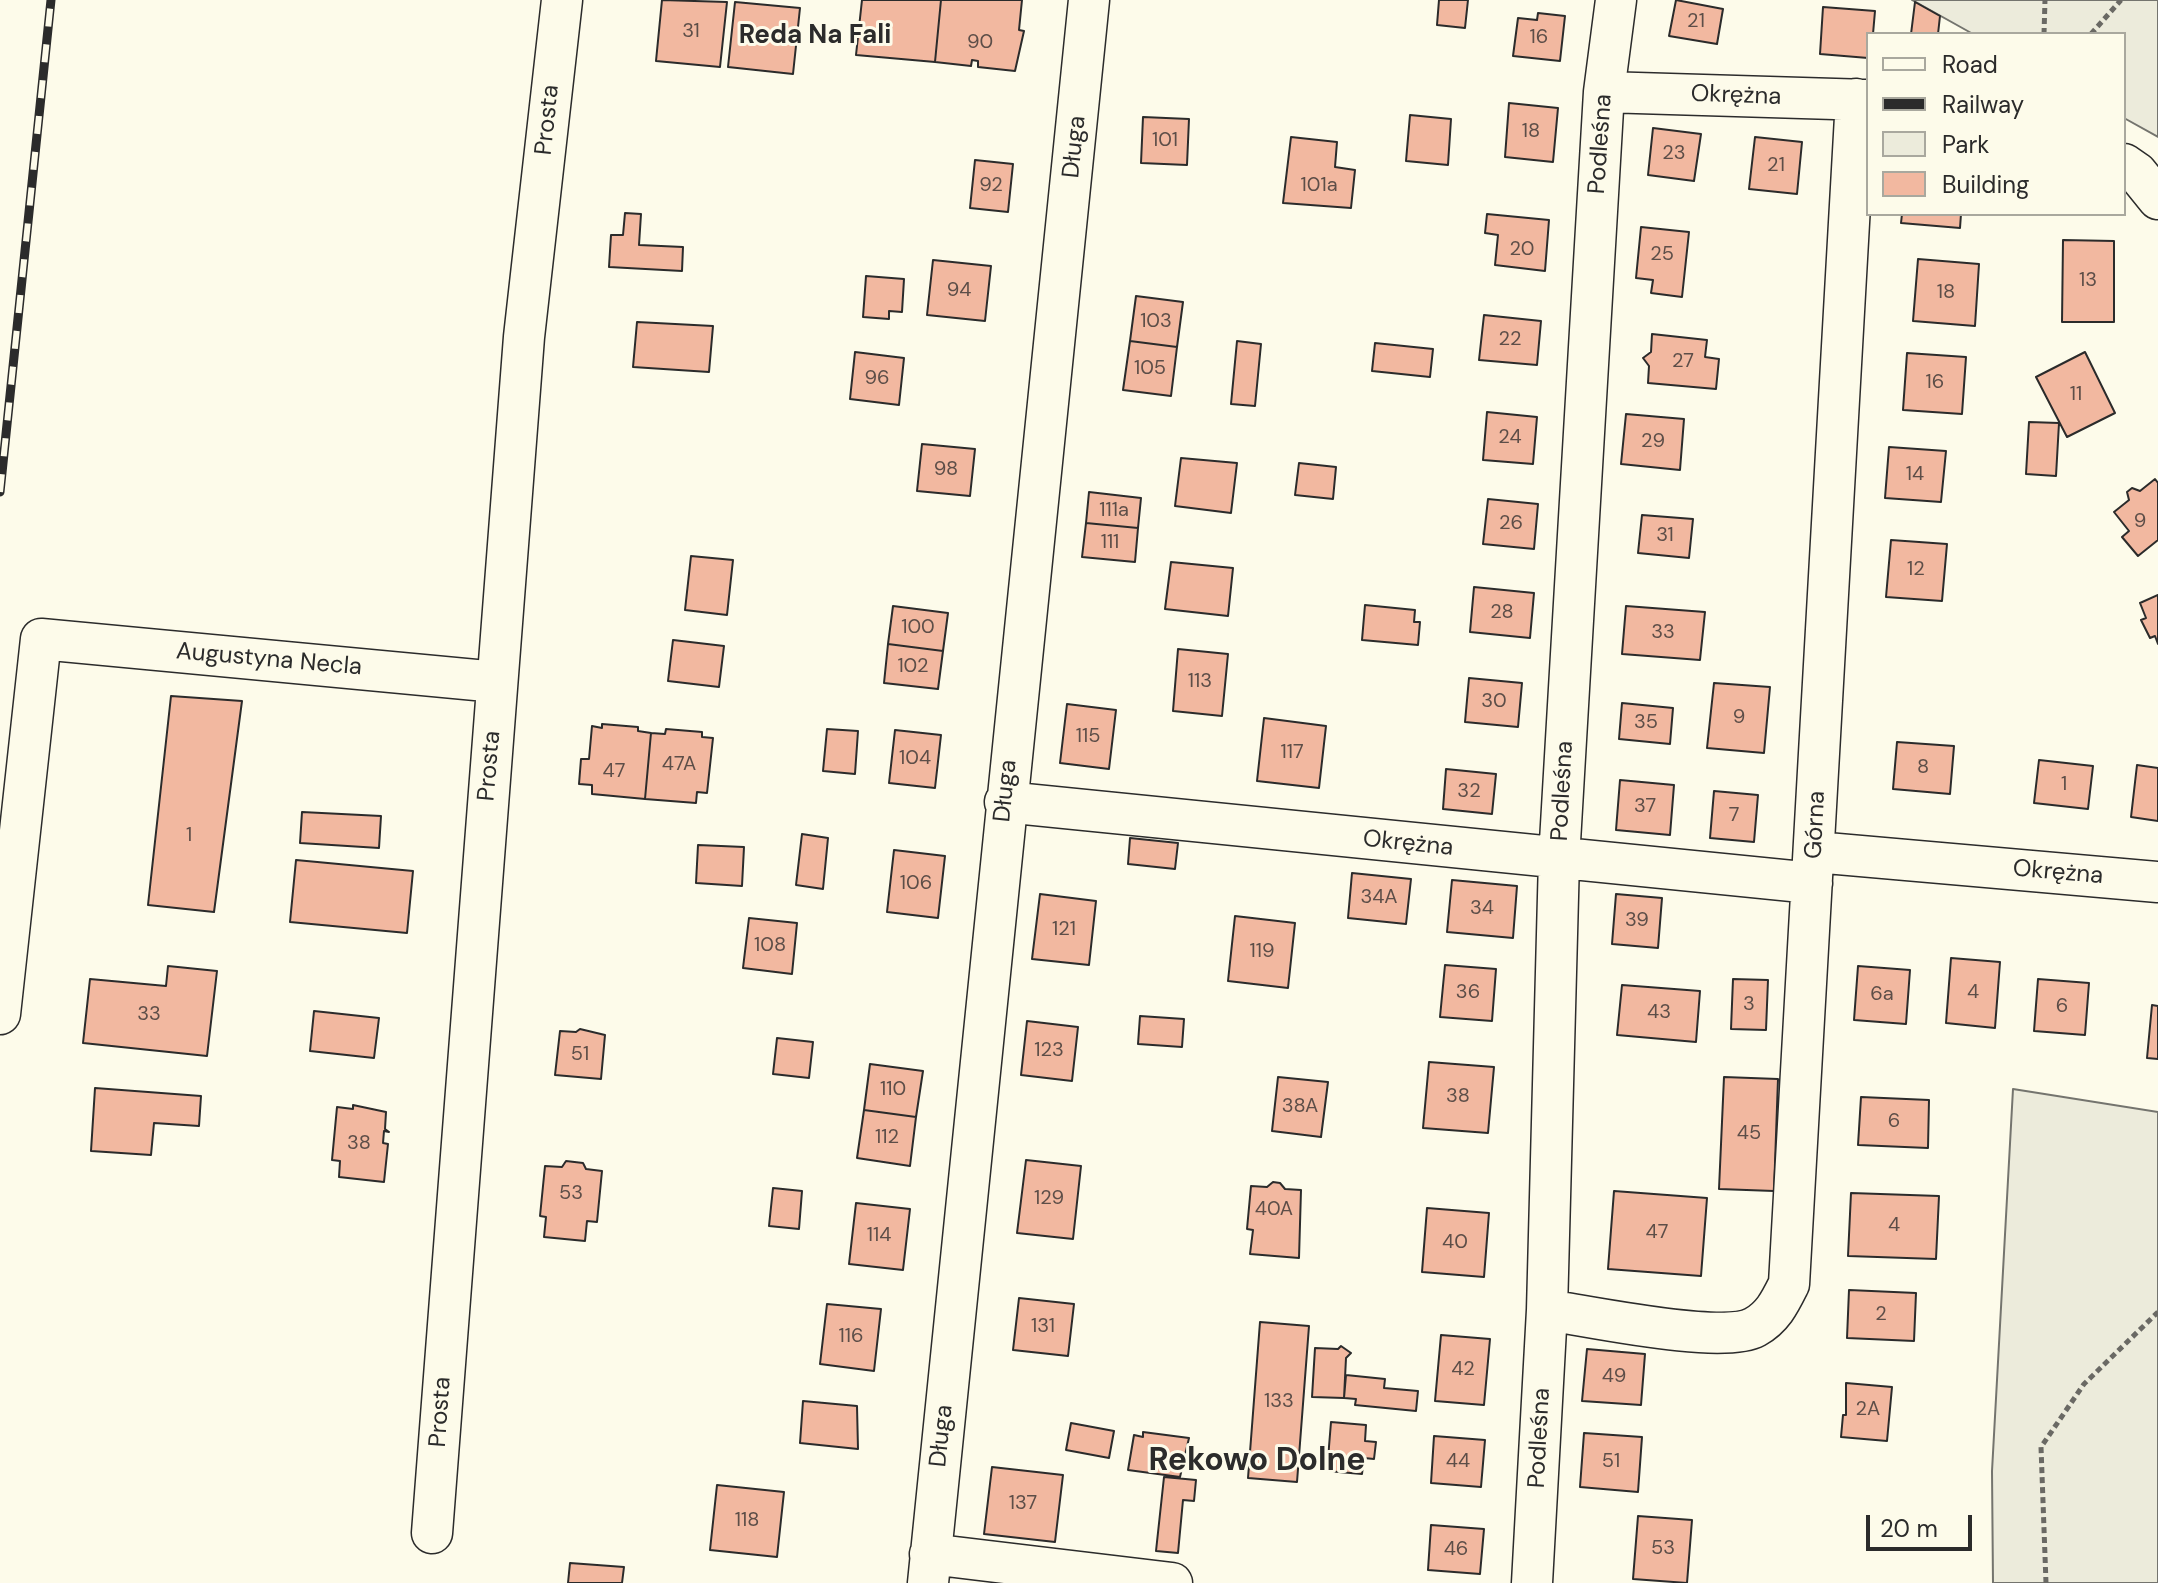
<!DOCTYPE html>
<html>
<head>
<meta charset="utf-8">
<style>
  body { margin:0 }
  #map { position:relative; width:2158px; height:1583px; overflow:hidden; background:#fdfbea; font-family:"DM Sans",sans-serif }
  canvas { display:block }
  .legend { position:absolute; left:1866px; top:32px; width:260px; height:184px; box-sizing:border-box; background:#fdfbea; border:2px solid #a9a89e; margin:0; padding:10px 14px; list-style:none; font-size:24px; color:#2b2b2b }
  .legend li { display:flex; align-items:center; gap:16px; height:40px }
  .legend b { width:40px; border:2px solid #a9a89e }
  .scale { position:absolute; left:1866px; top:1515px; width:106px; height:36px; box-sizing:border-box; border:4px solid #2b2b2b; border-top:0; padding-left:10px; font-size:24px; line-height:28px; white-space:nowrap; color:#2b2b2b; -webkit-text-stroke:6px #fdfbea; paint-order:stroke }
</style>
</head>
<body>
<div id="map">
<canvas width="2158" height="1583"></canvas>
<ul class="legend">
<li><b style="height:10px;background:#fdfbea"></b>Road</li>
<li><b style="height:10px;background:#2b2b2b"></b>Railway</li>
<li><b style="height:22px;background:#ecebdb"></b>Park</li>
<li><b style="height:22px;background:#f2b8a0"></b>Building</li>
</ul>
<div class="scale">20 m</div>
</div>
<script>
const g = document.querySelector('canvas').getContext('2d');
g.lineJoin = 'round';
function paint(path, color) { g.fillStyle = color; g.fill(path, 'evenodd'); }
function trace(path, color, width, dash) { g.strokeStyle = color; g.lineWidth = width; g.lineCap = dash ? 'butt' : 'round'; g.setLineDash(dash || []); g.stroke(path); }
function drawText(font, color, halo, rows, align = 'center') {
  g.font = font + ' "DM Sans",sans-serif'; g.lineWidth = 6; g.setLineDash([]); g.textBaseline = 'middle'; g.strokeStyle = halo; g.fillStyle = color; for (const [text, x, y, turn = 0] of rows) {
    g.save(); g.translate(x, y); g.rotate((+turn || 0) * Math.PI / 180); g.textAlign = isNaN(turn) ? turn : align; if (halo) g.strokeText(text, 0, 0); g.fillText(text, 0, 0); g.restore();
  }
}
const green = new Path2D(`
  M1912,0H2158V137L2124,118V34H1973Z
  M2013,1089L2158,1112V1583H1993L1992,1471Z`);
paint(green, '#ecebdb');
trace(green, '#74746e', 2);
const building = new Path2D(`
  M662,0L727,2L720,67L656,61Z
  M862,0H941L935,62L856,55Z
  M941,0H1022L1019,30L1024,31L1015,71L978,67V61L972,60L971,66L935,62Z
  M1439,0H1468L1465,28L1437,25Z
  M1676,0L1723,9L1717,44L1669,36Z
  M735,2L800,8L793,74L728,67Z
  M1915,2L1940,16L1938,34H1911Z
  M1823,7L1875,11L1873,34H1868V58L1820,54Z
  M1538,13L1565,16L1560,61L1513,56L1518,18L1537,20Z
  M1509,103L1558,108L1553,162L1505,157Z
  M1410,115L1451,119L1448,165L1406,161Z
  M1143,117L1189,119L1187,165L1141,163Z
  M1653,128L1701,134L1694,181L1648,175Z
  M1291,137L1337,142L1335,167L1355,170L1351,208L1283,203Z
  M1755,137L1802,142L1797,194L1749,189Z
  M975,160L1013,164L1008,212L970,208Z
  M625,213L641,214L639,245L683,247L682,271L609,267L611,235H623Z
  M1487,214L1549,220L1545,271L1495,265L1498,235L1485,233Z
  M1902,214H1961L1960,228L1901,223Z
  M1641,227L1689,232L1682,297L1651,293L1653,280L1636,278Z
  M2063,240L2114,241V322H2062Z
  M1918,259L1979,264L1975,326L1913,321Z
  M933,260L991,266L985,321L927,315Z
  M866,276L904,279L902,312L889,311V319L863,317Z
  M1136,296L1183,302L1177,347L1130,341Z
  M1484,315L1541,321L1537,365L1479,360Z
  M637,322L713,326L709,372L633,367Z
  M1652,334L1707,340L1705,357L1719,359L1716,389L1648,383L1649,366L1643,358L1651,352Z
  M1130,341L1177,347L1171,396L1123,390Z
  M1237,341L1261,344L1255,406L1231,404Z
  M1375,343L1433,349L1430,377L1372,371Z
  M855,352L904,358L899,405L850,399Z
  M2085,352L2115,413L2067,437L2036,377Z
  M1907,353L1966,357L1962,414L1903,410Z
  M1487,412L1537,417L1533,464L1483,460Z
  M1626,414L1684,419L1680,470L1621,464Z
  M2029,422L2059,423L2056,476L2026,474Z
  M922,444L975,449L970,496L917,491Z
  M1889,447L1946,451L1941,502L1885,498Z
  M1181,458L1237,463L1231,513L1175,506Z
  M1299,463L1336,467L1333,499L1295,495Z
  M2155,479L2158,483V540L2138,556L2122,537L2129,531L2114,512L2129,500L2127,492L2132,488L2140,491Z
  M1089,492L1141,498L1138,528L1086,523Z
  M1488,499L1538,504L1534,549L1483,544Z
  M1642,515L1693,519L1689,558L1638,553Z
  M1086,523L1138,528L1135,562L1082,557Z
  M1891,540L1947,544L1942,601L1886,597Z
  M691,556L733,560L727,615L685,610Z
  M1171,562L1233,568L1228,616L1165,609Z
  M1474,587L1534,593L1530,638L1470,632Z
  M2158,595V644L2155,636L2150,638L2141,620L2146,618L2140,603Z
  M1365,605L1415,610L1414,622H1420L1418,645L1362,640Z
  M893,606L948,613L943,651L888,644Z
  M1626,606L1705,612L1700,660L1622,654Z
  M673,640L724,646L719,687L668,681Z
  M888,644L943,651L938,689L884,683Z
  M1178,649L1228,654L1222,716L1173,711Z
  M1469,678L1522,683L1518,727L1465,722Z
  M1714,683L1770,687L1764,753L1707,748Z
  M171,696L242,701L214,912L148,905Z
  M1622,703L1673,708L1670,744L1619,739Z
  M1067,704L1116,710L1109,769L1060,763Z
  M1264,718L1326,726L1319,788L1257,781Z
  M602,724L638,727V731L651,733L645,799L592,794V785L579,784L581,759H589L592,726L602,728Z
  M666,729L702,732V737L713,738L707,793L697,792L696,803L645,799L651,733L665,734Z
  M827,729L858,731L855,774L823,771Z
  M895,730L941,735L935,788L889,783Z
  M1897,742L1954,746L1950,794L1893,789Z
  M2039,760L2093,766L2088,809L2034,803Z
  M2137,765L2158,768V821L2131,817Z
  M1446,769L1496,774L1492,814L1443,809Z
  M1620,780L1674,785L1670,835L1616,830Z
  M1714,791L1758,795L1754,842L1710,838Z
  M302,812L381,816L379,848L300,843Z
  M802,834L828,838L823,889L796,885Z
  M1130,838L1178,843L1175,869L1128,864Z
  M698,845L744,847L742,886L696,883Z
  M894,850L945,856L938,918L887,912Z
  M296,860L413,871L407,933L290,922Z
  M1352,873L1411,879L1406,924L1348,918Z
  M1452,880L1517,886L1513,938L1447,932Z
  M1040,894L1096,901L1089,965L1032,959Z
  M1616,894L1662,898L1658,948L1612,944Z
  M1235,916L1295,923L1288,988L1228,981Z
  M749,918L797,923L792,974L743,968Z
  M1951,958L2000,962L1995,1028L1946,1023Z
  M1445,965L1496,969L1492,1021L1440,1017Z
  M168,966L217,971L207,1056L83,1043L90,979L166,986Z
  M1858,966L1910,970L1906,1024L1854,1020Z
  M1733,979L1768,980L1766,1030L1731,1029Z
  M2038,979L2089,983L2085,1035L2034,1031Z
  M1622,985L1700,991L1696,1042L1617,1035Z
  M2152,1005L2158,1006V1059L2147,1058Z
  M314,1011L379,1018L374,1058L310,1051Z
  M1140,1016L1184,1019L1182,1047L1138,1044Z
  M1027,1021L1078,1027L1072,1081L1021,1075Z
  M580,1029L605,1035L601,1079L555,1075L560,1031L576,1032Z
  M777,1038L813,1042L809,1078L773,1074Z
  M1429,1062L1494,1067L1488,1133L1423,1128Z
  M870,1064L923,1071L916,1117L864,1110Z
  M1278,1077L1328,1082L1321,1137L1272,1131Z
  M1724,1077L1778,1079L1774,1191L1719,1189Z
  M95,1088L201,1096L199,1126L154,1123L151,1155L91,1151Z
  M1861,1097L1929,1100L1928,1148L1858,1145Z
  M353,1105L386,1112L385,1129L389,1132L384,1131L383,1143L388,1144L384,1182L339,1177L340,1161L332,1160L337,1107L353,1109Z
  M864,1110L916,1117L910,1166L857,1158Z
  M1026,1160L1081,1166L1073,1239L1017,1233Z
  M566,1161L583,1163L586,1169L602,1171L597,1222L587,1221L585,1241L544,1237L546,1217L540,1216L545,1166L562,1167Z
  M1273,1182L1280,1183L1285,1189L1301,1190L1299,1258L1250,1254L1253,1230L1247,1229L1251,1186L1267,1187Z
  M773,1188L802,1191L799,1229L769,1226Z
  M1614,1191L1707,1198L1701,1276L1608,1269Z
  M1851,1193L1939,1196L1936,1259L1848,1256Z
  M856,1203L910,1209L903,1270L849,1264Z
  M1427,1208L1489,1213L1484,1277L1422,1272Z
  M1849,1290L1916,1293L1914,1341L1847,1338Z
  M1019,1298L1074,1304L1068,1356L1013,1350Z
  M827,1304L881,1309L874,1371L820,1364Z
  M1260,1322L1309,1326L1297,1482L1248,1478Z
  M1441,1335L1490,1339L1484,1405L1435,1401Z
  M1341,1346L1351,1353L1346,1358L1344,1398L1312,1397L1315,1348L1338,1349Z
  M1587,1349L1645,1354L1641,1405L1582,1401Z
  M1346,1375L1385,1379L1384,1388L1418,1391L1416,1411L1355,1405L1356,1399L1344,1398Z
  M1846,1383L1892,1387L1887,1441L1841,1437L1843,1415H1846Z
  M803,1401L857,1406L858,1449L800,1443Z
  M1331,1422L1366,1425L1365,1441L1376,1442L1374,1459L1364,1458L1362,1474L1327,1471Z
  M1071,1423L1114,1431L1109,1458L1066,1450Z
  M1143,1432L1189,1438L1180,1477L1128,1470L1134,1435L1143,1437Z
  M1584,1433L1642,1437L1638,1492L1580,1487Z
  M1434,1436L1485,1440L1481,1487L1431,1483Z
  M992,1467L1063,1475L1055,1542L984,1534Z
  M1164,1477L1196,1480L1194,1501L1183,1500L1178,1553L1156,1551Z
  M717,1485L784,1492L777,1557L710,1550Z
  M1638,1516L1692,1520L1687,1583L1633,1579Z
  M1431,1525L1484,1529L1480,1574L1428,1570Z
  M570,1563L624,1567L622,1583H568Z`);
paint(building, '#f2b8a0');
trace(building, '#2b2b2b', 2);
const minor = new Path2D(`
  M1604,92L1868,100
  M2124,164L2137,173L2158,199
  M1005,802L1812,883
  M1815,852L2158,882
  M0,1014L41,639L497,682
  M1547,1310C1589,1316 1723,1345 1755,1327C1773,1317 1780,1302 1789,1284L1856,99
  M432,1533L524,337L562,0
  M930,1554L1172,1583
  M928,1583L1089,0
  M1532,1583L1547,1310L1559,859L1604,92L1616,0`);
trace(minor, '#2b2b2b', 43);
trace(new Path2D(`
  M2044,34L2045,0
  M2091,34L2121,0
  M2046,1583L2041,1447L2084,1384L2158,1312`), '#6a6964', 5, [6, 4]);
trace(minor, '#fdfbea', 40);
const rail = new Path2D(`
  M0,492L51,0`);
trace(rail, '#2b2b2b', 9);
trace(rail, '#fdfbea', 6, [18]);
drawText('20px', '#5d4e48', null, [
  ["21",1696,22],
  ["31",691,32],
  ["16",1539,38],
  ["90",980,43],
  ["18",1531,132],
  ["101",1165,141],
  ["23",1674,154],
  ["21",1776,166],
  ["92",991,186],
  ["101a",1319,186],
  ["20",1522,250],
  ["25",1662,255],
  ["13",2088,281],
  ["94",959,291],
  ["18",1946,293],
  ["103",1156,322],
  ["22",1510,340],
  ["27",1683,362],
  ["105",1150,369],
  ["96",877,379],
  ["16",1935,383],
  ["11",2076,395],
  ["24",1510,438],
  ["29",1653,442],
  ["98",946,470],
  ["14",1915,475],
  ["111a",1114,511],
  ["9",2140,522],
  ["26",1511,524],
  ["31",1665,536],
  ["111",1110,543],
  ["12",1916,570],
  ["28",1502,613],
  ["100",918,628],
  ["33",1663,633],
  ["102",913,667],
  ["113",1200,682],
  ["30",1494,702],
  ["9",1739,718],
  ["35",1646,723],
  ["115",1088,737],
  ["117",1292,753],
  ["104",915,759],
  ["47A",679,765],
  ["8",1923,768],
  ["47",614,772],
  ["1",2064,785],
  ["32",1469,792],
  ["37",1645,807],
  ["7",1734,816],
  ["1",189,836],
  ["106",916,884],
  ["34A",1379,898],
  ["34",1482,909],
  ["39",1637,921],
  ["121",1064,930],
  ["108",770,946],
  ["119",1262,952],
  ["36",1468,993],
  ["4",1973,993],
  ["6a",1882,995],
  ["3",1749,1005],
  ["6",2062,1007],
  ["43",1659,1013],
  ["33",149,1015],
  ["123",1049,1051],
  ["51",580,1055],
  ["110",893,1090],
  ["38",1458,1097],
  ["38A",1300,1107],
  ["6",1894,1122],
  ["45",1749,1134],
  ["112",887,1138],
  ["38",359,1144],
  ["53",571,1194],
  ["129",1049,1199],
  ["40A",1274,1210],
  ["4",1894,1226],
  ["47",1657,1233],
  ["114",879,1236],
  ["40",1455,1243],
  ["2",1881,1315],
  ["131",1043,1327],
  ["116",851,1337],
  ["42",1463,1370],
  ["49",1614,1377],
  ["133",1279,1402],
  ["2A",1868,1410],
  ["44",1458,1462],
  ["51",1611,1462],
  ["137",1023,1504],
  ["118",747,1521],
  ["53",1663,1549],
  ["46",1456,1550]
]);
drawText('24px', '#2b2b2b', '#fdfbea', [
  ["Okrężna",1736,96,2],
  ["Prosta",548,120,-84],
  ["Podleśna",1601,144,-86],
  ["Długa",1075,147,-84],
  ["Augustyna Necla",269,660,5],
  ["Prosta",490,766,-85],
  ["Długa",1006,791,-84],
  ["Podleśna",1563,791,-87],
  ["Górna",1816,825,-87],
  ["Okrężna",1408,844,6],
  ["Okrężna",2058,873,5],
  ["Prosta",441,1412,-86],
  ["Długa",942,1436,-84],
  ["Podleśna",1540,1438,-87]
]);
drawText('bold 26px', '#2b2b2b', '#fdfbea', [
  ["Reda Na Fali",815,36]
]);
drawText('bold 32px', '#2b2b2b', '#fdfbea', [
  ["Rekowo Dolne",1257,1462]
]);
</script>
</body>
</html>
